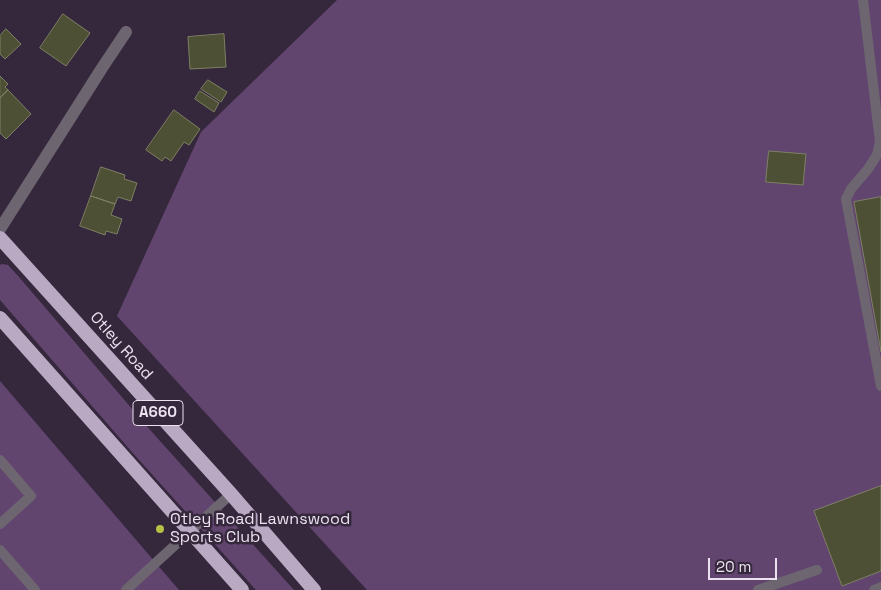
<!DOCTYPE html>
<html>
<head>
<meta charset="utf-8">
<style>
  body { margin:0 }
  #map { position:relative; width:881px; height:590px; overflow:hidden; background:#35273c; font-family:"Space Grotesk",sans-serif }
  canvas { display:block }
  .scale { position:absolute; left:708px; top:558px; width:69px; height:22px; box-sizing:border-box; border:2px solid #ece2f0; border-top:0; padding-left:6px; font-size:15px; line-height:18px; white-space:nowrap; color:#ece2f0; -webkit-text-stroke:4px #35273c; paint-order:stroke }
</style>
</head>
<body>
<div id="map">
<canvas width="881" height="590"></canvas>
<div class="scale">20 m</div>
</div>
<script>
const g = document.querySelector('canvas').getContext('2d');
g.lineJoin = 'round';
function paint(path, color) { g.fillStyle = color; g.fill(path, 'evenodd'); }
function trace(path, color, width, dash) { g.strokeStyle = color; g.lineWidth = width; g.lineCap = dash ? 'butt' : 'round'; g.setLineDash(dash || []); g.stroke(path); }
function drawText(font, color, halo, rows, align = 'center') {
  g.font = font + ' "Space Grotesk",sans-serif'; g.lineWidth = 5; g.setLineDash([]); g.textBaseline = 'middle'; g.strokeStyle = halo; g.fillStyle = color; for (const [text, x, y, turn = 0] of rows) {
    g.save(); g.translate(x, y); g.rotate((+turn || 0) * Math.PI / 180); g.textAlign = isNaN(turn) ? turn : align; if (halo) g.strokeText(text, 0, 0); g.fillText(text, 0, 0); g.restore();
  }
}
paint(new Path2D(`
  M337,0H881V590H367L117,316L201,132Z
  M2,264L8,265L19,277L151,431L294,590H256L131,451L0,300V265Z
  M0,381L179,590H0Z`), '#62456f');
const building = new Path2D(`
  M63,14L90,33L66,66L40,48Z
  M6,29L21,44L5,59L0,54V36Z
  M224,34L226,67L190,69L188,37Z
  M0,76L8,84L5,87L8,90L0,98Z
  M208,80L227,92L221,102L201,89Z
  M8,90L31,114L6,139L0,133V98Z
  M200,91L219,103L214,112L195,99Z
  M174,110L200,129L189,145L184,142L171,161L165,157L162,161L146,150Z
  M769,151L806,154L803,185L766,182Z
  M101,167L125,175L124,179L137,183L131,201L118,197L115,204L91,196Z
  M91,196L115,204L111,215L122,219L117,234L106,231L105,235L80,226Z
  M881,197V352L854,202Z
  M881,486V571L842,586L814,511Z`);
paint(building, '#4e5035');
trace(building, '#7d8063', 1);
trace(new Path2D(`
  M863,0L880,142L877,155L868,169L851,189L846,199L881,386
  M0,460L31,496L0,524
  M0,550L35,590
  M126,590L231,494
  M758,590L817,570
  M874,590L881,587`), '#6d6671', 10);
trace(new Path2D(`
  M0,229L102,68L126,32`), '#6d6671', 12);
trace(new Path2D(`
  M0,238L231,494L314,590
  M0,318L242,590`), '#baa9c2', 14);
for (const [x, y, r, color] of [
  [160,529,5,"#b9c046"]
]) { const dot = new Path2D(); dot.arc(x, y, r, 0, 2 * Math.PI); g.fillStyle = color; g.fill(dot); trace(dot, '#35273c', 2); }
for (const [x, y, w] of [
  [158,413,50]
]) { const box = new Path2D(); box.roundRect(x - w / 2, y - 12.5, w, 25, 4); g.fillStyle = '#35273c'; g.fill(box); trace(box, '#ece2f0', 1); }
drawText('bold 15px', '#ece2f0', null, [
  ["A660",158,413]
]);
drawText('16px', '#ece2f0', '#35273c', [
  ["Otley Road",121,346,48]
]);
drawText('16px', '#ece2f0', '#35273c', [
  ["Otley Road Lawnswood",170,520],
  ["Sports Club",170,538]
], 'left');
</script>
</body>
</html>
